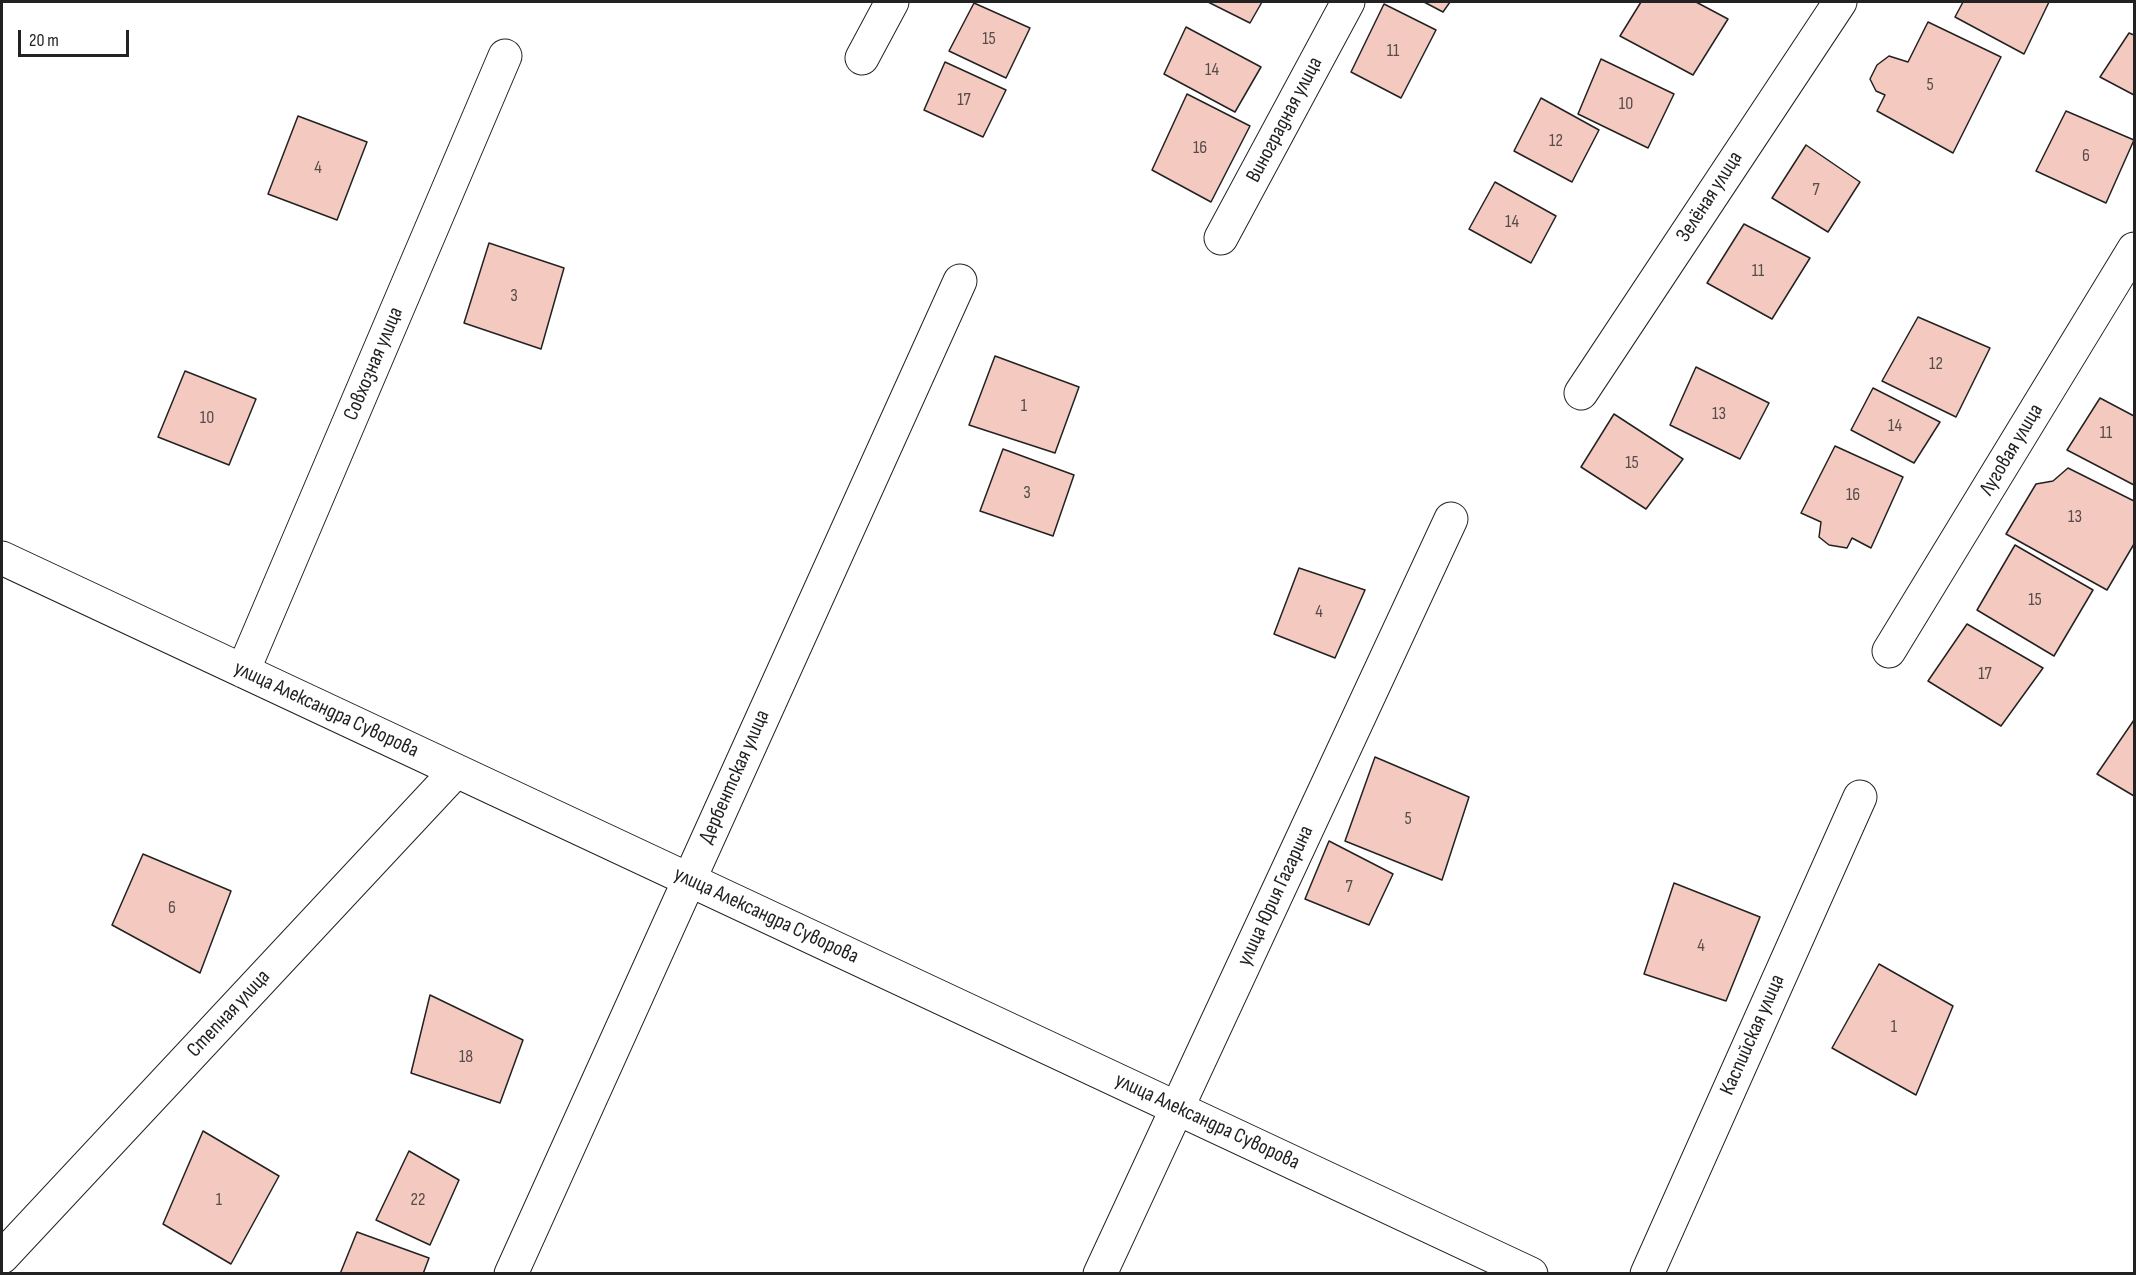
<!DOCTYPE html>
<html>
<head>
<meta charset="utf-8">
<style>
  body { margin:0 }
  #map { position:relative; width:2136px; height:1275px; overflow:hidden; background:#fff; font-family:"Sofia Sans Condensed",sans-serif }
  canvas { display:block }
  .frame { position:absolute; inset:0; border:3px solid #222; pointer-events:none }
  .scale { position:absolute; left:18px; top:30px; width:111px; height:27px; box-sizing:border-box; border:3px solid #222; border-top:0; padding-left:8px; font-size:18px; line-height:21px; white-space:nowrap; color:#222; -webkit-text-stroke:4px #fff; paint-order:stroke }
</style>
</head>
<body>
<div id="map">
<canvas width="2136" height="1275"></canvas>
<div class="frame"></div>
<div class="scale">20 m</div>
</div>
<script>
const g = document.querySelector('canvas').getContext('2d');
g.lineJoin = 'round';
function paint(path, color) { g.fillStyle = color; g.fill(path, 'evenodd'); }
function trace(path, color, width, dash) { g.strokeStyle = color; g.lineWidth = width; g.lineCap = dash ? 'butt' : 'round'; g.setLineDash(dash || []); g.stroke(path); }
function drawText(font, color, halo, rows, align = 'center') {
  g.font = font + ' "Sofia Sans Condensed",sans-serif'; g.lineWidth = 4.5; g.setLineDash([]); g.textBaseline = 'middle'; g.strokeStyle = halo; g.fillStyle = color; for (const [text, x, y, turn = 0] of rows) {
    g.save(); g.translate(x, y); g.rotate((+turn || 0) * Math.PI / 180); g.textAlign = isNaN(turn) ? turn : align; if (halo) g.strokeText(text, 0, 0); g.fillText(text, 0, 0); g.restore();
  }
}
const building = new Path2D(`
  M1208,2H1262L1250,23Z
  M1424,2H1450L1443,12Z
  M1641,2H1696L1728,19L1693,75L1620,36Z
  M1963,2H2049L2024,54L1955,17Z
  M974,3L1030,28L1006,78L949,51Z
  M1384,4L1436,30L1401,98L1351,72Z
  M1928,22L2001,57L1953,153L1877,111L1885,95L1876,91L1870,79L1877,65L1889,56L1908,62Z
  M1186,27L1261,67L1235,112L1164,74Z
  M2129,33L2134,35V95L2100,77Z
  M1601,59L1674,94L1648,148L1578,114Z
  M945,62L1006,90L983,137L924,110Z
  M1187,94L1250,126L1211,202L1152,170Z
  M1541,98L1599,130L1572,182L1514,151Z
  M2066,111L2134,140L2106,203L2036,171Z
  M298,116L367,142L337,220L268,194Z
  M1806,145L1860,182L1828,232L1772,198Z
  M1495,182L1556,216L1531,263L1469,229Z
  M1744,224L1810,258L1772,319L1707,283Z
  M489,243L564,268L541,349L464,323Z
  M1918,317L1990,348L1956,417L1882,381Z
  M995,356L1079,387L1055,453L969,425Z
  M1696,367L1769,403L1740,459L1670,425Z
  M185,371L256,399L229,465L158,437Z
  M1873,388L1940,422L1914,463L1851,430Z
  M2100,398L2134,416V485L2067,450Z
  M1614,414L1683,459L1646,509L1581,467Z
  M1835,446L1903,477L1871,548L1852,538L1847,548L1829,545L1819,537L1821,522L1801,513Z
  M1003,449L1074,475L1053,536L980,511Z
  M2068,468L2134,501V544L2107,590L2006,534L2036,484L2053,481Z
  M2015,545L2093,590L2054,656L1977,610Z
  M1299,568L1365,590L1335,658L1274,634Z
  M1967,624L2043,668L2001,726L1928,681Z
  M2134,720V796L2097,774Z
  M1375,757L1469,797L1442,880L1345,841Z
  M1329,841L1393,874L1369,925L1305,899Z
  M143,854L231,891L200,973L112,925Z
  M1674,883L1760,917L1726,1001L1644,974Z
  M1879,964L1953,1006L1916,1095L1832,1048Z
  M430,995L523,1040L500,1103L411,1073Z
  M203,1131L279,1176L231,1264L163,1224Z
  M409,1151L459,1180L430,1245L376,1220Z
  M357,1232L429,1258L423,1274H340Z`);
paint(building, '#f3c9c0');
trace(building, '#222', 1.5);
const street = new Path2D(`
  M862,58L892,2
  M1221,238L1348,2
  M1581,393L1840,2
  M2,558L1531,1274
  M1889,651L2134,249
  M243,671L505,56
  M2,1257L456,771
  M511,1274L960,281
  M1100,1274L1451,519
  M1647,1274L1860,797`);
trace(street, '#222', 35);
trace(street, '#fff', 33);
drawText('18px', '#564c4a', null, [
  ["15",989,39],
  ["11",1393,51],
  ["14",1212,70],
  ["5",1930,85],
  ["17",964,100],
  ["10",1626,104],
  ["12",1556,141],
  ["16",1200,148],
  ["6",2086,156],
  ["4",318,168],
  ["7",1816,190],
  ["14",1512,222],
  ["11",1758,271],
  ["3",514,296],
  ["12",1936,364],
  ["1",1024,406],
  ["13",1719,414],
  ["10",207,418],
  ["14",1895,426],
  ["11",2106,433],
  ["15",1632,463],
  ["3",1027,493],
  ["16",1853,495],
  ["13",2075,517],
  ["15",2035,600],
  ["4",1319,612],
  ["17",1985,674],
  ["5",1408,819],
  ["7",1349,887],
  ["6",172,908],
  ["4",1701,946],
  ["1",1894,1027],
  ["18",466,1057],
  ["1",219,1200],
  ["22",418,1200]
]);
drawText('21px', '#222', '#fff', [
  ["Виноградная улица",1285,120,-62],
  ["Зелёная улица",1710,197,-57],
  ["Совхозная улица",374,364,-67],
  ["Луговая улица",2012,450,-59],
  ["улица Александра Суворова",326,710,25],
  ["Дербентская улица",735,777,-66],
  ["улица Юрия Гагарина",1276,896,-65],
  ["улица Александра Суворова",766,916,25],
  ["Степная улица",229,1014,-47],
  ["Каспийская улица",1753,1035,-66],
  ["улица Александра Суворова",1207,1122,25]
]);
</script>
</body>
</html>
